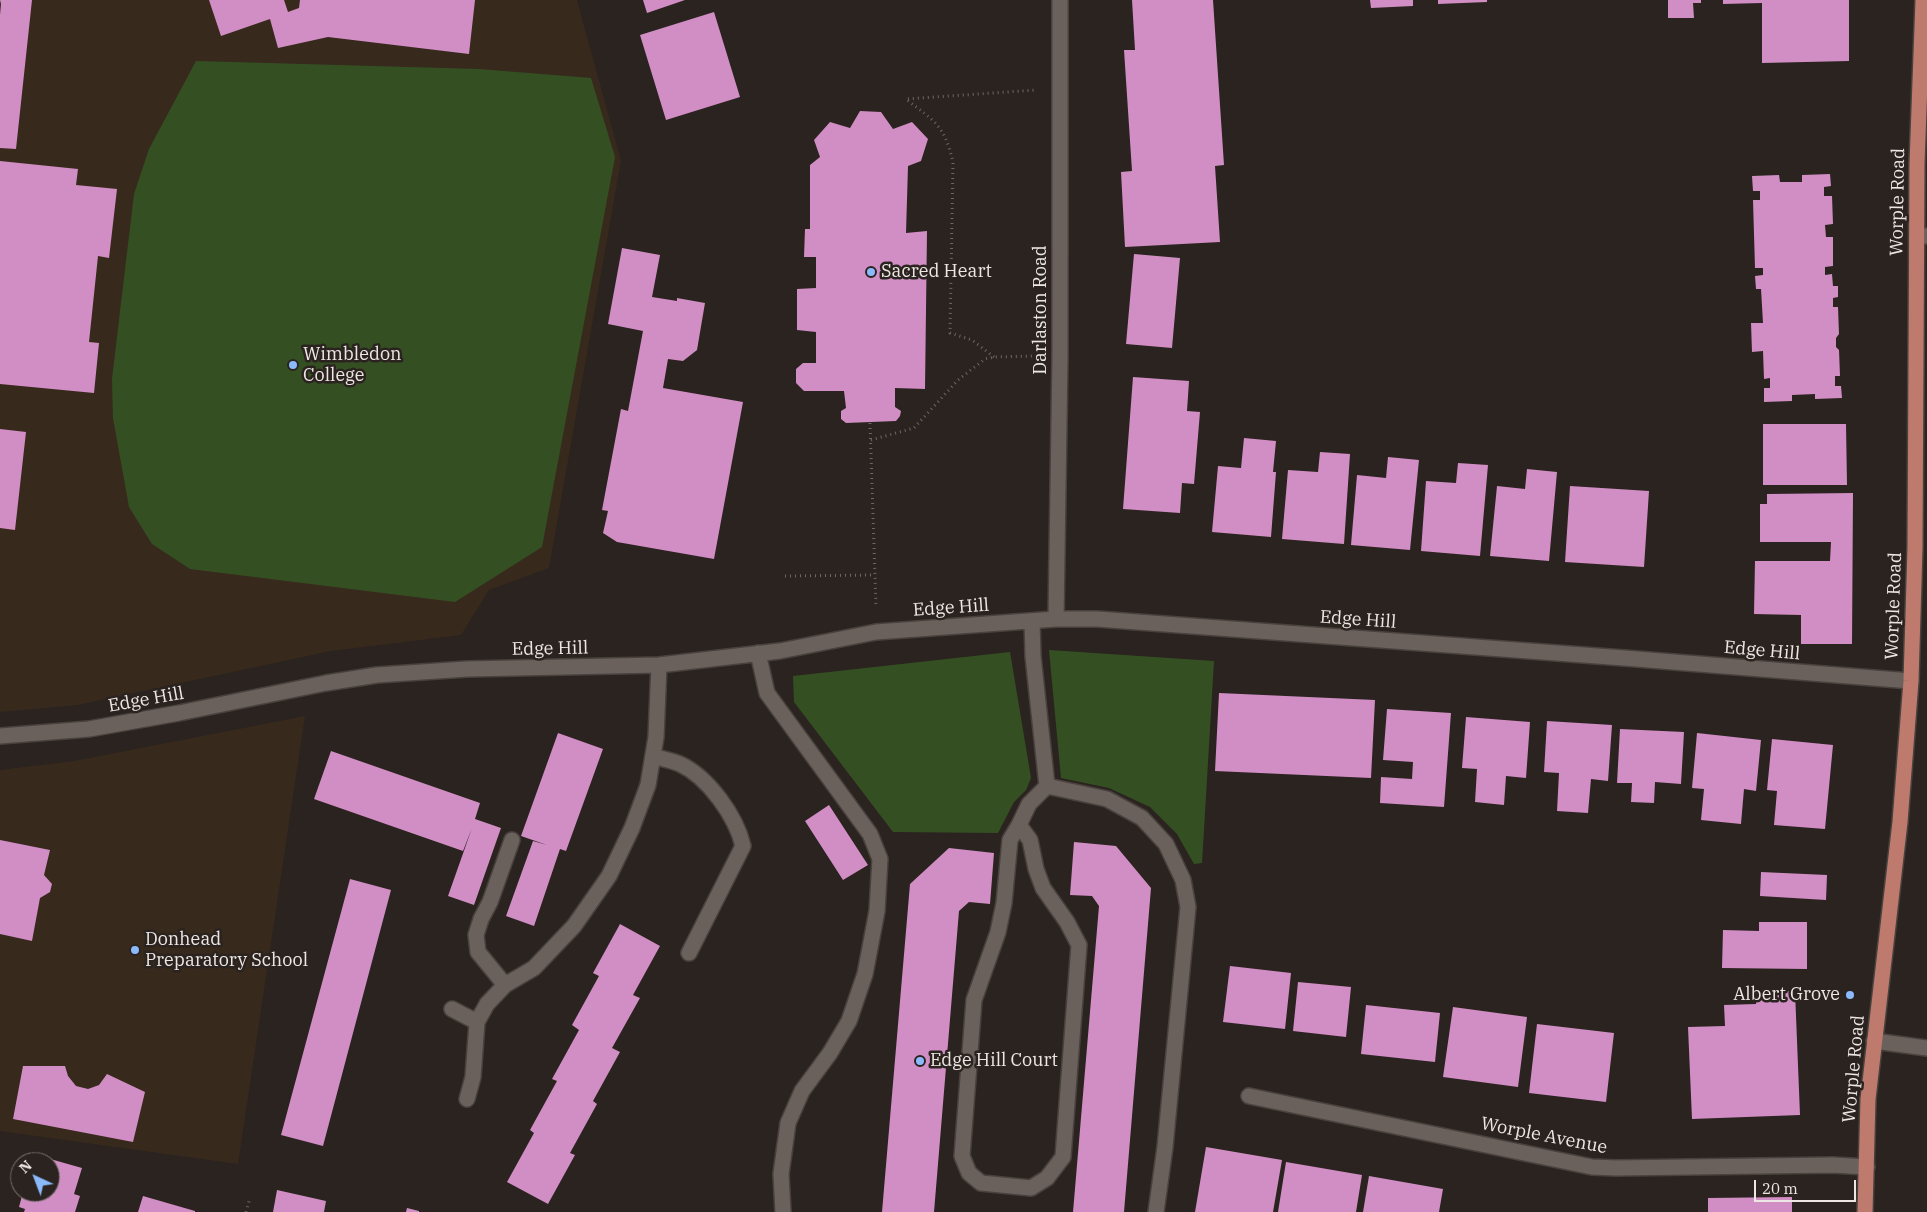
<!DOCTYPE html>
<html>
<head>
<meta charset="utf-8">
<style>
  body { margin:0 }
  #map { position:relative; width:1927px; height:1212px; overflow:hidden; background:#2b231f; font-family:"IBM Plex Serif",serif }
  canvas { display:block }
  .north { position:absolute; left:10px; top:1152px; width:50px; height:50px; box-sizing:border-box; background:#2b231f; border:1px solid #79716e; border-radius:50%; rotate:317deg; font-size:14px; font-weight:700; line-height:20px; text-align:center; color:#ede7e4 }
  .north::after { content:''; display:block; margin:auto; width:18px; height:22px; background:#8abafc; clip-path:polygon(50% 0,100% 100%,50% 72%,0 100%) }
  .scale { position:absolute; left:1754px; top:1180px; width:102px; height:22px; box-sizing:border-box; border:2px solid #ede7e4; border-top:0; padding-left:6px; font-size:15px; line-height:18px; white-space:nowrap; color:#ede7e4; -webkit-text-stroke:4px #2b231f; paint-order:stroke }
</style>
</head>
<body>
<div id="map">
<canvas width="1927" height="1212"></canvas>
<div class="north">N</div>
<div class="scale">20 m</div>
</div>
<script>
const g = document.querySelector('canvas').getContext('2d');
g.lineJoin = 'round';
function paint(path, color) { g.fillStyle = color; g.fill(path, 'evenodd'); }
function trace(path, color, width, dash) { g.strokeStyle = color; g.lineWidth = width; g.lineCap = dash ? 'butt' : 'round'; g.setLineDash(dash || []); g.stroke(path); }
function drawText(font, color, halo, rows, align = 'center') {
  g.font = font + ' "IBM Plex Serif",serif'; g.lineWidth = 5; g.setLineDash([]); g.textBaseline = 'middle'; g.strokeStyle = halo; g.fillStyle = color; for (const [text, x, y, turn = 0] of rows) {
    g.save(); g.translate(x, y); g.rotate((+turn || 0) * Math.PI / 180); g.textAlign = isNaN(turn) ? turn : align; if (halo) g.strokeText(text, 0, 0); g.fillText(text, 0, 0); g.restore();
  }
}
paint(new Path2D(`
  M0,0H577L621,161L549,568L489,590L461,635L331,651L78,705L0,712Z
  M305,716L238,1164L0,1131V770L74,761Z`), '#38291d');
paint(new Path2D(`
  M196,61L479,69L591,78L615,157L542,547L455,602L190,569L152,544L129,507L113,418L112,379L134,194L149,149Z
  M1049,650L1214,661L1202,863L1194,864L1177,834L1150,807L1109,788L1061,778Z
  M1010,652L1031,778L1026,790L1014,802L998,833L893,832L794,702L793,676Z`), '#345023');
paint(new Path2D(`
  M0,0H32L16,149L0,148V15L1,4Z
  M209,0H284L288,12L299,8L300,0H475L469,54L328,37L278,48L270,19L221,36Z
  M643,0H685L647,13Z
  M1132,0H1213L1224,165L1215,166L1220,242L1125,247L1121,172L1132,171L1124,50H1135Z
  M1370,0H1413V6L1371,8Z
  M1438,0H1487V2L1438,4Z
  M1668,0H1701V3H1693L1694,18H1668Z
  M1723,0H1849V61L1762,63V3L1723,4Z
  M714,12L740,97L666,120L640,35Z
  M860,111L881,112L893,129L912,122L928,139L921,161L908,166L906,233L927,231L925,389L895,388V407L901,411L900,416L896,421L846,423L841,419V411L846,408L844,391H804L796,383V369L803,363H816V332L797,330V289L816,288V257H804L805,229H810V165L820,157L814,140L830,122L850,128Z
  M0,161L78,169L76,185L117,189L109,258L98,256L89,342L99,343L94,393L0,384Z
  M1830,174L1831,186L1824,187V196H1832L1833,224L1825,225L1826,237H1833V266L1825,267V275L1832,274L1833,286H1838V297L1833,298V307H1838L1839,334L1836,338V347L1839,350L1840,376H1835V386H1841L1842,398L1815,399V394L1792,395V401L1764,402V388H1770V378L1764,379L1763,351L1752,352L1751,323H1763L1761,289H1756L1755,276L1763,275V268H1755L1753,200H1760V191H1753L1752,176L1779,175L1780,182H1802V175Z
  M622,248L660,255L652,297L677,301V298L705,303L697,350L683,361L668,359L663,388L743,402L714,559L617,542L603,533L608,511L602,510L621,409L628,411L643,331L608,324Z
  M1134,254L1180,258L1172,348L1126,344Z
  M1133,377L1189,381L1187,411L1200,412L1194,484L1182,483L1180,513L1123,509Z
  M1763,424H1846L1847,485H1763Z
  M0,429L26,432L15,530L0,528Z
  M1244,438L1276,441L1273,472H1276L1271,537L1212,532L1218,466L1241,468Z
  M1320,452L1350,454L1344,544L1282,539L1288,470L1318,472Z
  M1388,457L1419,460L1410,550L1351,545L1357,475L1386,478Z
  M1458,463L1488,465L1480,556L1421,551L1426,481L1456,483Z
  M1527,469L1557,472L1549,561L1490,556L1497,486L1525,489Z
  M1570,486L1649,491L1644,567L1565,562Z
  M1853,493L1852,644H1801V615L1754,614L1755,561H1830L1831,542H1760V504H1767V494Z
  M1219,693L1375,700L1371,778L1215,771Z
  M1387,709L1451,713L1444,807L1380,803L1381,777L1412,779L1413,762L1383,760Z
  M1466,717L1530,722L1526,778L1506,776L1504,805L1475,802L1477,769L1462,768Z
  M1547,721L1612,725L1608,781L1591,779L1588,813L1557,811L1559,773L1544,772Z
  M1620,729L1684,732L1681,784L1655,782L1654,803L1631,802L1632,783H1617Z
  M558,733L603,749L566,851L560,849L534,926L506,916L533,841L547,845L521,836Z
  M1697,733L1761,740L1756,791L1744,789L1741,824L1701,820L1704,789L1692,788Z
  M1772,739L1833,745L1825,829L1774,825L1777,791L1767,790Z
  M331,751L480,803L475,819L501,828L474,905L448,896L472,828L463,851L314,799Z
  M829,805L868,865L843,880L805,821Z
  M0,840L50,850L44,875L52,884L50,892L40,898L32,941L0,934Z
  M1074,842L1116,846L1151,888L1124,1212H1073L1099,906L1092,896L1070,895Z
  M949,848L994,853L990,904L969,902L959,911L934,1212H882L910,884Z
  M1761,872L1827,875L1826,900L1760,896Z
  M350,879L391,890L323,1146L281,1135Z
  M1759,922H1807V969L1722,968L1723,930L1759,931Z
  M620,924L660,946L633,995L640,998L612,1048L620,1052L593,1101L597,1104L570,1153L575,1155L548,1204L507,1182L534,1133L530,1130L557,1081L552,1079L579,1030L572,1025L599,976L593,973Z
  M1230,966L1291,973L1285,1029L1223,1022Z
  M1298,982L1351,987L1346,1037L1293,1031Z
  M1795,991L1800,1115L1692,1119L1688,1027L1725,1026L1724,1005L1756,1004V992Z
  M1366,1005L1440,1013L1435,1062L1361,1054Z
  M1453,1007L1527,1017L1518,1087L1443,1077Z
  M1537,1024L1614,1033L1606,1102L1529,1093Z
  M23,1066H65L68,1076L76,1086L88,1089L99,1085L107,1074L145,1092L133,1142L13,1119Z
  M1206,1147L1282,1160L1273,1212H1195Z
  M29,1153L82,1168L74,1194L80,1196L75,1212H24L25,1209L19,1207L23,1192H50V1162H26Z
  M1286,1162L1362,1175L1356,1212H1278Z
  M1369,1176L1443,1189L1439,1212H1363Z
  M277,1190L326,1201L324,1212H273Z
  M143,1196L195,1211V1212H138Z
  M1792,1197V1212H1708V1198Z
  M407,1208L419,1211V1212H406Z`), '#d18ec4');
const minor = new Path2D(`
  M1917,237L1927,236
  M1056,619L1060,356V0
  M758,653L767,693L870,834L880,859L877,911L865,974L849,1021L830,1053L802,1091L788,1123L781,1174L783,1212
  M0,736L89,729L179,713L326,683L377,675L467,669L659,665L780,651L876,632L1056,619H1097L1624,658L1911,681
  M653,756C662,759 671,760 680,764C708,777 736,816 743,846L689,953
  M1047,786L1107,799L1142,818L1166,844L1183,880L1188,907L1165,1147L1156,1212
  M1019,825L1030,840L1036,869L1043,888L1067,922L1079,945L1063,1157L1047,1178L1031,1188L981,1183L969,1173L962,1156L974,1000L998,932L1004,903L1010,840L1019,825L1029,804L1047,786L1033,656L1032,621
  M512,840L490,902L481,919L476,935L478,952L505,985L534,968L574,926L609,876L632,828L648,785L656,737L659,665
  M452,1009L477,1022
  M1874,1041L1927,1048
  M1249,1096L1592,1167L1616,1168L1833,1165L1867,1167
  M467,1099L473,1077L477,1022L487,1004L505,985`);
const major = new Path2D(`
  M1865,1212L1868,1099L1900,822L1911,681L1915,548L1917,164L1923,0`);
trace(minor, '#48413d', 18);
trace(major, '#48413d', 18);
trace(new Path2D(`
  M994,357L972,340L950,333L953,162C944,124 935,122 906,99L1036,90
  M870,423L876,607
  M871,440L914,428L958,380L985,359L994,357L1035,356
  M785,576L874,575
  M246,1212L250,1198`), '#6e6763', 3, [1, 4]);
trace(minor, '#6b615c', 15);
trace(major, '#bd7a6d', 15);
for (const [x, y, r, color] of [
  [871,272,5,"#8abafc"],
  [293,365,5,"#8abafc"],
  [135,950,5,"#8abafc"],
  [1850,995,5,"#8abafc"],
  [920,1061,5,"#8abafc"]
]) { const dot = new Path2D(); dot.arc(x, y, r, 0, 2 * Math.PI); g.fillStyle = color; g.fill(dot); trace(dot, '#2b231f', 2); }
drawText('18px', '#ede7e4', '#2b231f', [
  ["Worple Road",1898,202,-89],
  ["Darlaston Road",1041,310,-90],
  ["Worple Road",1894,606,-88],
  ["Edge Hill",951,608,-4],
  ["Edge Hill",1358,620,4],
  ["Edge Hill",550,649,-1],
  ["Edge Hill",1762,651,5],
  ["Edge Hill",146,700,-10],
  ["Worple Road",1854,1069,-85],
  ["Worple Avenue",1544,1136,11]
]);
drawText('18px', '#ede7e4', '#2b231f', [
  ["Sacred Heart",881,272],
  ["Wimbledon",303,355],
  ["College",303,376],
  ["Donhead",145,940],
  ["Preparatory School",145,961],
  ["Albert Grove",1840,995,"right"],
  ["Edge Hill Court",930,1061]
], 'left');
</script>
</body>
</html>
